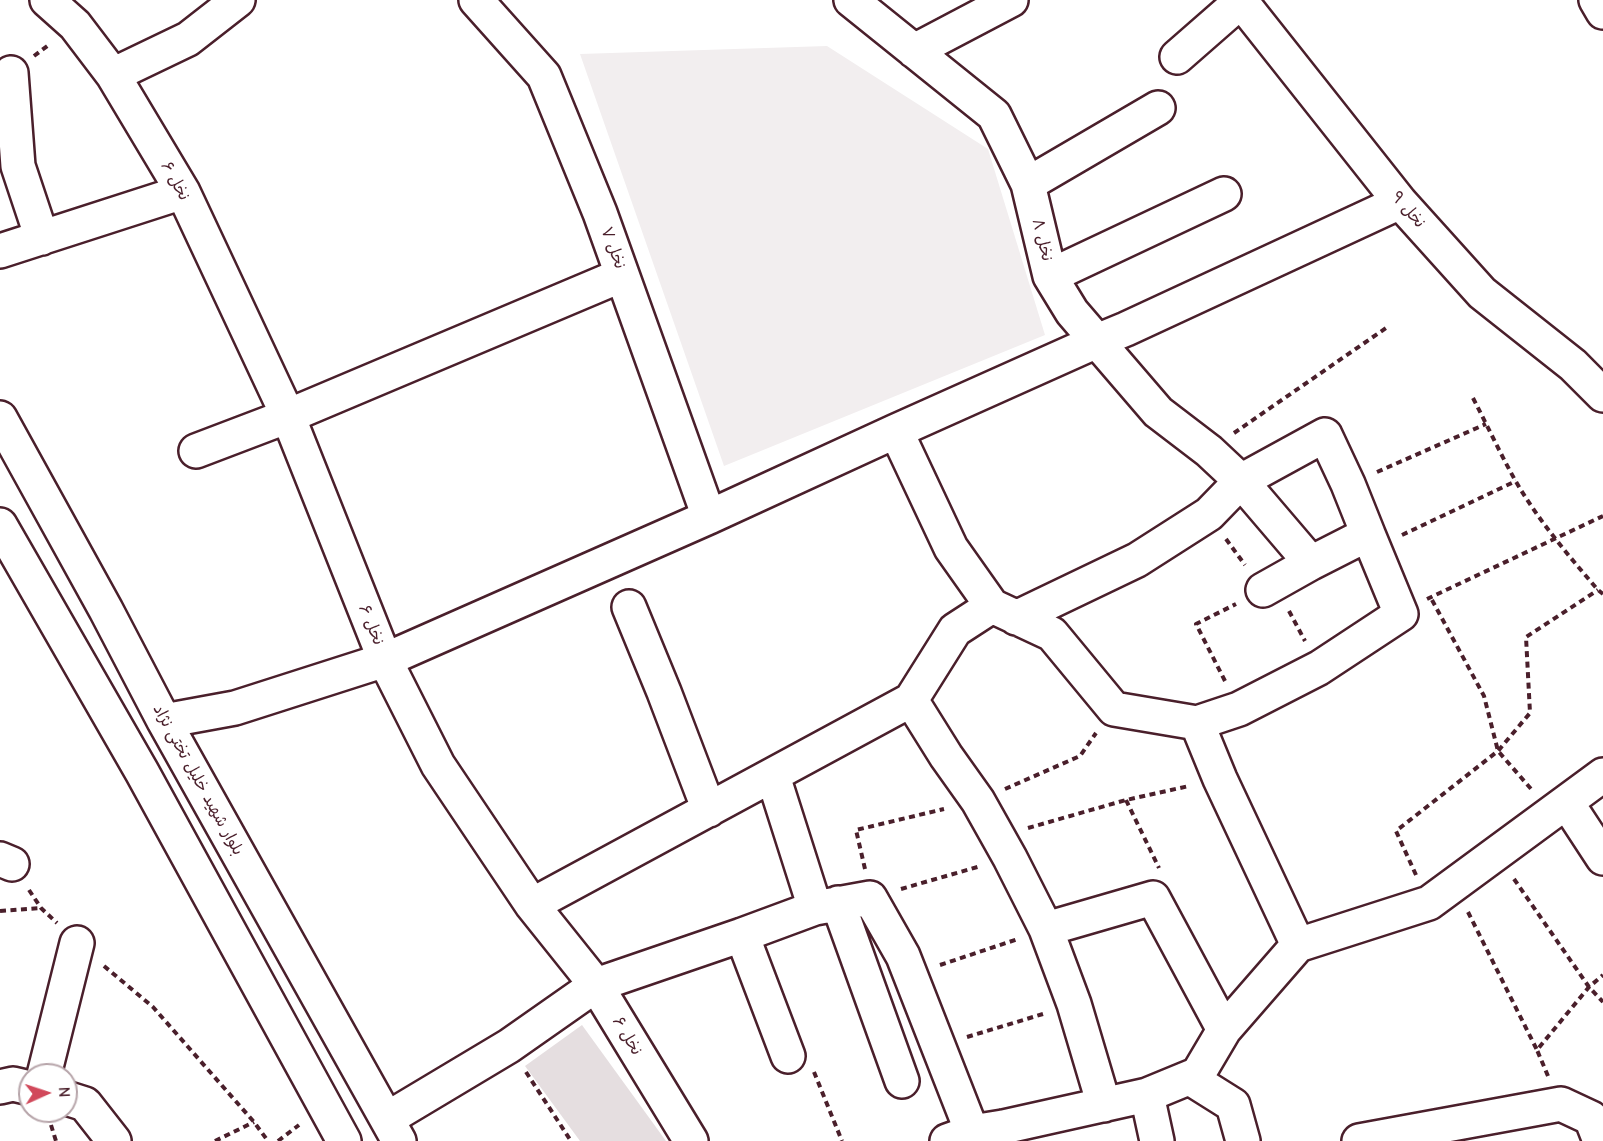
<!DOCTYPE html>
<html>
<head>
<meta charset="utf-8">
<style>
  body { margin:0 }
  #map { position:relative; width:1603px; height:1141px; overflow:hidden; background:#fff; font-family:"Comic Neue",sans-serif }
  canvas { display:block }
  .north { position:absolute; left:18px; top:1063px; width:60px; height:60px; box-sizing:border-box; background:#fff; border:2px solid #b7a5aa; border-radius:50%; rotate:87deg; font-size:16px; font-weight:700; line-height:24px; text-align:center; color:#4a1f2b }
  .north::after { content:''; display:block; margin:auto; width:21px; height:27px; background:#d1495b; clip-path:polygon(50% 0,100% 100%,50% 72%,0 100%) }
</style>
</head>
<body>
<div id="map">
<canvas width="1603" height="1141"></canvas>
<div class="north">N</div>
</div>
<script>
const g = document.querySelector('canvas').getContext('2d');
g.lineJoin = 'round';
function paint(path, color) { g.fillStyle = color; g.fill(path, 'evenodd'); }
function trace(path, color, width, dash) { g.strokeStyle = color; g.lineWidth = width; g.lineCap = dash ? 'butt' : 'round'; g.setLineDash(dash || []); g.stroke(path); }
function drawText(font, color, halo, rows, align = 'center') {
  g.font = font + ' "Comic Neue","Playpen Sans Arabic",sans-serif'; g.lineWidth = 5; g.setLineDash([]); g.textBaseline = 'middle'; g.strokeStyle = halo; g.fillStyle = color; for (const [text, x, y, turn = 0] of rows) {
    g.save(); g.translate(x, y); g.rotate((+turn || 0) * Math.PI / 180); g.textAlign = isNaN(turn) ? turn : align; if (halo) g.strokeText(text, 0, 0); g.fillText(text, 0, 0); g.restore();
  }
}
paint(new Path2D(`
  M827,46L988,149L1045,335L724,466L580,54Z`), '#f2eeef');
paint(new Path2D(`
  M582,1025L666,1141H580L525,1066Z`), '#e5dee0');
const minor = new Path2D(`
  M47,0L75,25L113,75L183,192L288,416L385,660L438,765L532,905L596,985L691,1141
  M476,0L544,76L600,213L709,517
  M851,0L994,115L1028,184L1050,276L1072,312L1158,412L1209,451L1241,481L1311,563L1368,534L1401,614L1319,668L1239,709L1197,723L1114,709L1052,634L992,606L951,548L896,431
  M1240,0L1400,202L1482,293L1573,365L1603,395
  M1596,0L1603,12
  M914,51L1011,0
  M1177,57L1241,1
  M11,73L18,166L42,238
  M113,75L188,39L238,0
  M1028,184L1158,108
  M0,251L183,192
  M1050,276L1224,194
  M0,418L106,610L164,721L399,1141
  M196,451L288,416L622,275
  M0,525L142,772L344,1141
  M1263,590L1311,563
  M992,606L955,630L911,700L946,756L978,801L1010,858L1046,929L1074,1004L1104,1105
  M629,607L664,692L709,810
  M1016,618L1137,560L1209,514L1241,481L1325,435L1348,484L1368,534
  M164,721L235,708L385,660L709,517L896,431L1097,341L1126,329L1400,202
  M1197,723L1220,779L1298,945
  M773,776L815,908
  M1567,803L1603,858
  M0,859L12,864
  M838,903L902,1081
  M532,905L911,700
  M1046,929L1153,898L1224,1030
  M742,935L788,1056
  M44,1075L77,943
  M1190,1078L1233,1105L1243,1141
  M0,1087L13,1084L30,1088
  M1147,1095L1157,1141
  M66,1098L85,1104L114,1141
  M387,1119L509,1046L596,985L742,935L815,908L870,898L903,956L972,1132
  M947,1141L972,1132L1003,1127L1147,1095L1198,1074L1224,1030L1298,945L1429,903L1603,775
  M1359,1141L1561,1104L1591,1118L1600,1141`);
trace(minor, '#4a1f2b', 38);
trace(new Path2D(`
  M34,56L50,44
  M1473,398C1487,425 1500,453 1515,480C1538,520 1568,555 1598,590L1603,594
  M1234,433L1386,328
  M1377,472L1486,424
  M1402,535L1516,481
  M1226,539L1245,565
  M1427,599L1603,516
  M1432,600L1484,696L1498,751L1532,790
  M1289,611L1305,641
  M1225,681L1196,624L1236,604
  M1005,789L1080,756L1096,733
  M1126,800L1159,868
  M1028,828L1126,800L1189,786
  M865,869L856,830L944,809
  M1416,875L1396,831L1498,751L1530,713L1526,637L1598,590
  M1514,879L1589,987L1603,1002
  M901,889L981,866
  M29,890L41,908L57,923
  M0,911L41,908
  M1468,912L1537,1050
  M940,965L1018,939
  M104,966L153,1007L254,1122L268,1141
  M967,1037L1043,1014
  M526,1072L571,1141
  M814,1072L842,1141
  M1548,1076L1537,1050L1589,987L1603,975
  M51,1125L56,1141
  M215,1141L254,1122
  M278,1141L299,1125`), '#4a1f2b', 4, [6, 4.5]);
trace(minor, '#fff', 33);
drawText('16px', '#4a1f2b', '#fff', [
  ["نخل ۶",175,181,61],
  ["نخل ۹",1408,210,49],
  ["نخل ۸",1042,240,76],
  ["نخل ۷",613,248,70],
  ["نخل ۶",371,625,68],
  ["بلوار شهید خلیل تختی نژاد",198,780,61],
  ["نخل ۶",627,1036,59]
]);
</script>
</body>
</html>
